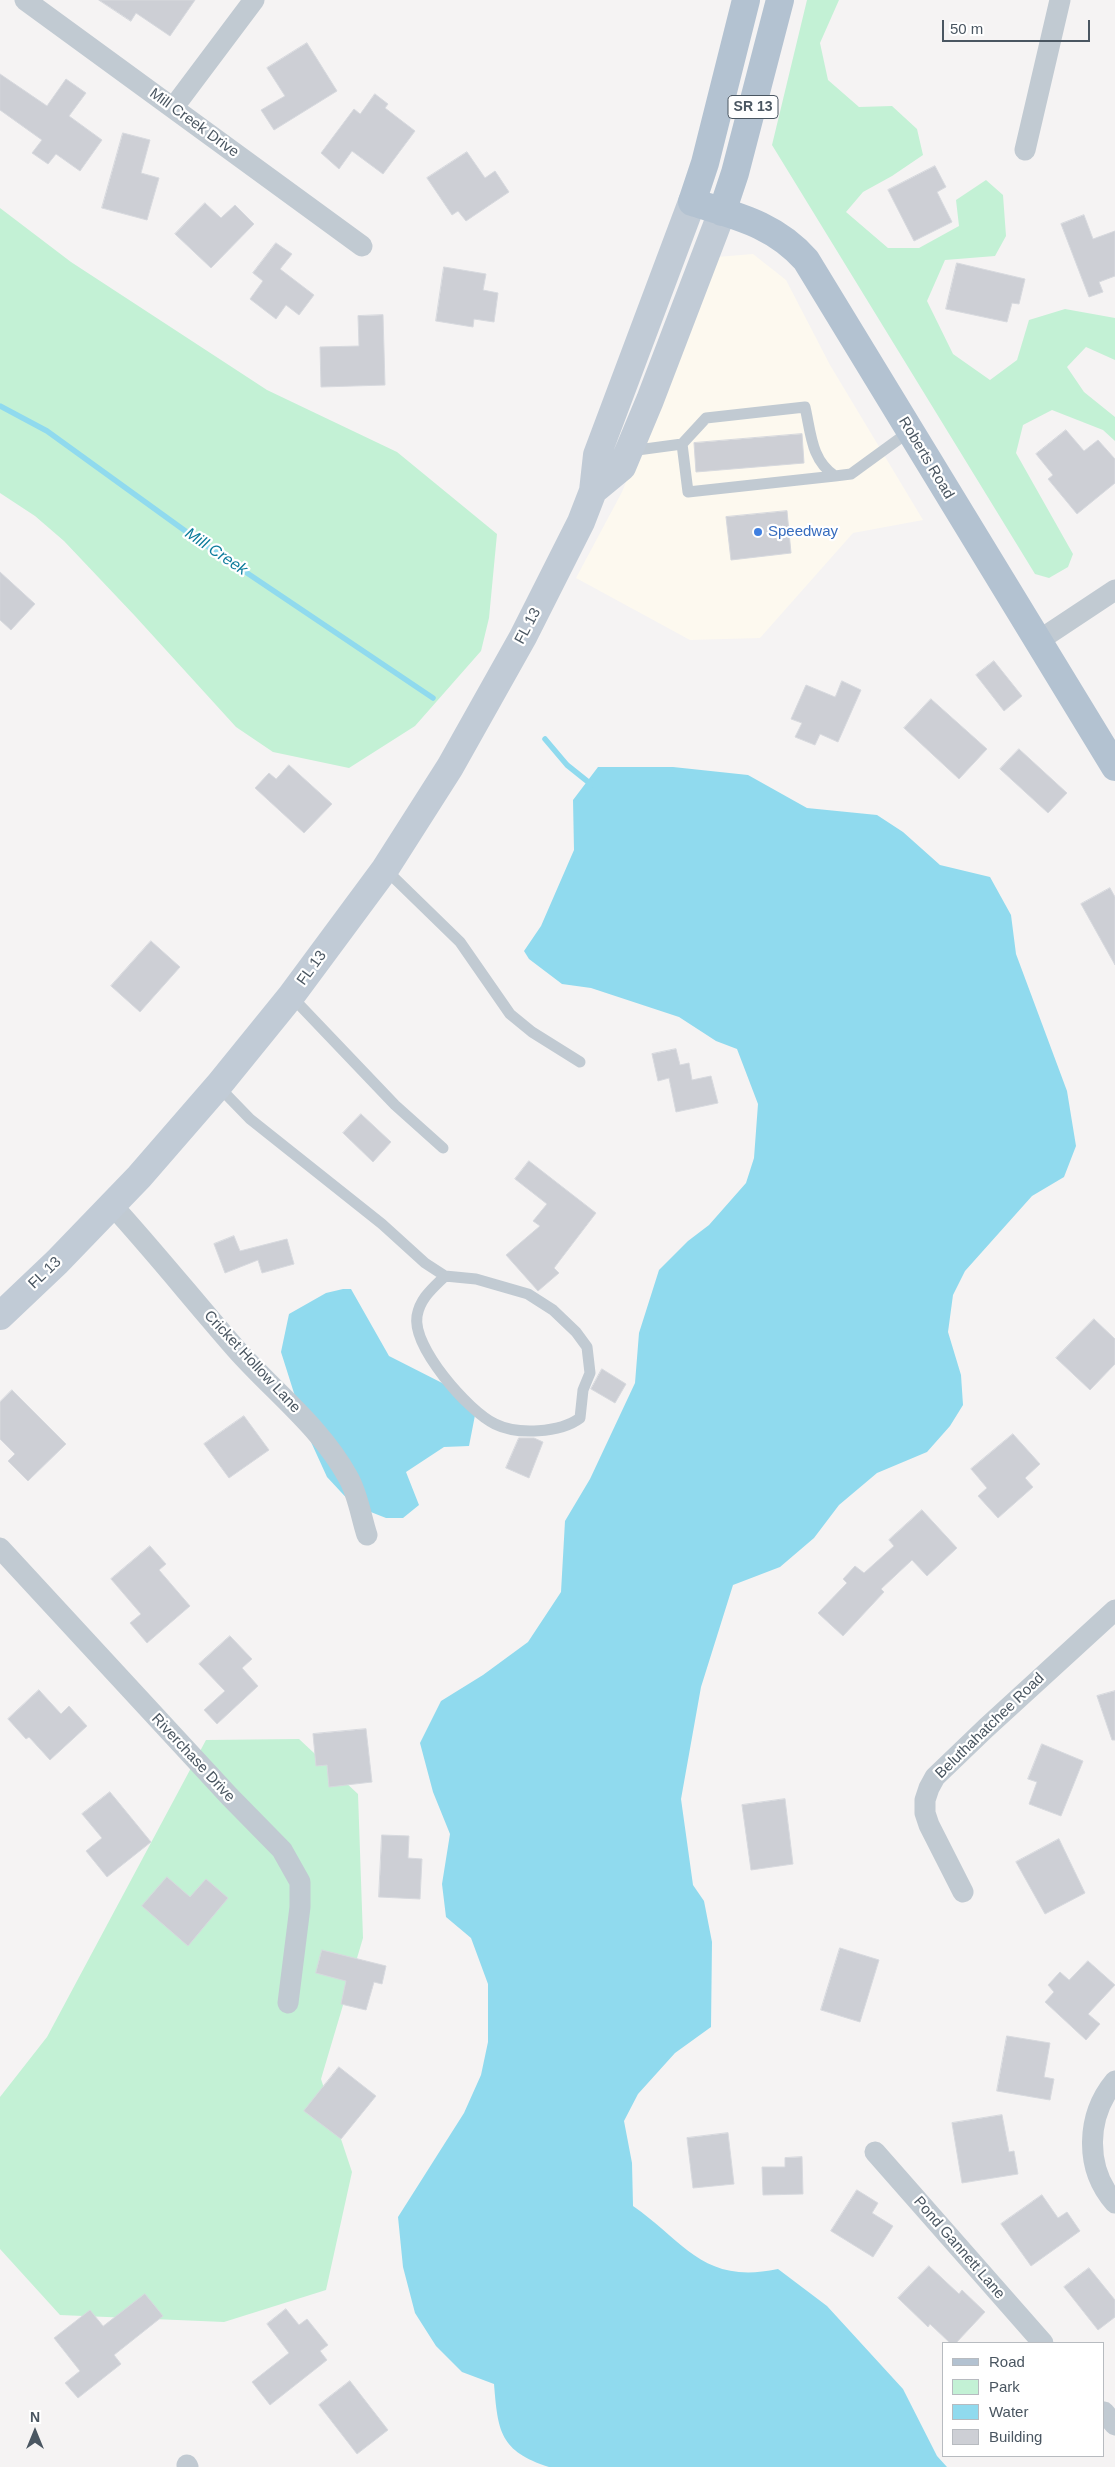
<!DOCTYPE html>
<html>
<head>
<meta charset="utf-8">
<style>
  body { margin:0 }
  #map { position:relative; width:1115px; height:2467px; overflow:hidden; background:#f5f3f3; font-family:Arial,sans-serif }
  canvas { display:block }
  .legend { position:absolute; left:942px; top:2342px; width:162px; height:115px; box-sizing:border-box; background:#fff; border:1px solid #b7bbc0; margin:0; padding:6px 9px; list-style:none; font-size:15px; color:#4a5661 }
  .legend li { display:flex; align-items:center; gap:10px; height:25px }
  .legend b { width:25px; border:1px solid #b7bbc0 }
  .north { position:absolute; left:10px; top:2407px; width:50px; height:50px; -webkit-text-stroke:4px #fff; paint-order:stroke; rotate:0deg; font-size:14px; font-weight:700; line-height:20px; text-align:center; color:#4a5661 }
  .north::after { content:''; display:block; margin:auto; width:18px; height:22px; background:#4a5661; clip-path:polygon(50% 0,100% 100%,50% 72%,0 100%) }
  .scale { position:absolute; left:942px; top:20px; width:148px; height:22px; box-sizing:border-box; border:2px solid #4a5661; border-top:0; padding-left:6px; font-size:15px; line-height:18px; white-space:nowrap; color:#4a5661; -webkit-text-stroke:4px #fff; paint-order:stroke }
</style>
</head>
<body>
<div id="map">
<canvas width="1115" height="2467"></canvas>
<ul class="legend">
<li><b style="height:6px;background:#b3c2d1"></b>Road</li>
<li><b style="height:14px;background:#c3f1d5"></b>Park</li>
<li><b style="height:14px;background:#90daee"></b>Water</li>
<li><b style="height:14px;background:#cdcfd5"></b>Building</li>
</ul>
<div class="north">N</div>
<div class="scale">50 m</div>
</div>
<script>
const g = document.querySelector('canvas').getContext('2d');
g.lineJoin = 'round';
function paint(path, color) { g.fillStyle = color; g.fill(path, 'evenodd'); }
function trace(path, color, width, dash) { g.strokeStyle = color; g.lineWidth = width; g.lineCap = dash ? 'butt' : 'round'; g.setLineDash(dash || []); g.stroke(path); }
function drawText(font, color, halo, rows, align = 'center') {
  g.font = font + ' Arial,sans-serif'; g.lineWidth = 4.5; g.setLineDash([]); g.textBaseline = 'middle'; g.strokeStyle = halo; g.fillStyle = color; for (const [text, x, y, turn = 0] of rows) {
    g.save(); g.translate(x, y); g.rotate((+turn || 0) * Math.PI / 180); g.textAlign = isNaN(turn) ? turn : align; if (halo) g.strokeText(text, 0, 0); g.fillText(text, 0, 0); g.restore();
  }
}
paint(new Path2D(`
  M753,254L786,280L830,365L923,520L853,533L760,638L690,640L576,578L622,492L717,257Z`), '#fdf9ef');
paint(new Path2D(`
  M807,0H839L820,43L828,80L859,107L892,106L917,129L923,155L892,176L863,192L846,212L888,248H919L959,226L956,200L986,180L1003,195L1006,236L995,256L945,260L927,301L953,354L990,380L1017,360L1029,320L1065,309L1115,318V360L1086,347L1067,367L1084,392L1115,417V441L1103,430L1052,410L1023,425L1016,453L1073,554L1068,567L1049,578L1035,574L772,145Z
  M0,208L71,262L267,390L397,452L497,534L489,618L481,651L415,726L349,768L273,752L236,727L135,616L64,541L35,516L0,493Z
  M299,1739L358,1794L363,1938L321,2079L352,2172L326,2290L224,2322L60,2315L0,2249V2097L47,2037L206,1740Z`), '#c3f1d5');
paint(new Path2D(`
  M598,767H673L748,775L807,808L877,815L903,832L940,865L990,877L1011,915L1016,954L1067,1091L1076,1146L1064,1177L1032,1196L965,1271L953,1295L948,1332L961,1375L963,1405L950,1426L927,1452L877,1473L839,1505L814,1538L780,1567L733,1585L701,1687L681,1799L693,1885L704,1901L712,1942L711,2027L675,2053L638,2094L624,2121L632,2163L633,2206C685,2242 703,2285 778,2269L827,2306L903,2389L937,2456L947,2467H549C500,2451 498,2432 494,2384L462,2372L436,2346L415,2313L403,2267L398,2217L464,2113L481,2075L488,2042V1984L471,1938L446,1917L442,1884L450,1834L433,1792L420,1743L441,1701L483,1675L528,1642L561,1592L565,1521L590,1479L635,1383L639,1333L659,1270L688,1241L709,1225L746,1183L754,1158L758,1104L737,1049L716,1041L679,1017L591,988L562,984L529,959L524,951L541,926L574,850L573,800Z
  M343,1289H351L389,1356L452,1388L477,1405L469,1446L444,1447L406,1472L419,1505L403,1518H386L353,1505L327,1477L306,1431L281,1352L289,1314L326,1293Z`), '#90daee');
trace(new Path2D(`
  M0,406L47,431L195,538L433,698
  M545,739L567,765L592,785`), '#90daee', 5.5);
const building = new Path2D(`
  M99,0H195L170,36L136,13L131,21Z
  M307,43L337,91L274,130L261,110L285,96L267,68Z
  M0,74L47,106L66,79L86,93L69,116L102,140L80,171L56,154L48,164L32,153L42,140L0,110Z
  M375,94L388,104L385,108L415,131L383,174L352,151L339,169L321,153L354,109L360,114Z
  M123,133L150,140L141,173L159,178L147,220L102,208Z
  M467,152L485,178L495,171L509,192L466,221L458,211L452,215L427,178Z
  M935,166L946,187L937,192L952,222L914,241L888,190Z
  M205,203L221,218L235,205L254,224L211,268L175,234Z
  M1084,215L1093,239L1115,231V276L1099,282L1103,292L1089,297L1061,224Z
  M276,243L292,254L280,269L314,295L299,315L286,305L276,319L250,299L263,281L253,273Z
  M957,263L1025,279L1019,304L1012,303L1007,322L946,309Z
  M444,267L486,274L483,290L498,293L494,322L474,319L473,327L436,321Z
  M383,315L385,385L321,387L320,347L359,346L358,316Z
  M1066,430L1084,451L1098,440L1115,459V483L1077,514L1048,479L1053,475L1036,454Z
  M802,434L804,463L696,472L694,443Z
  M787,511L791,553L731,560L726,517Z
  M0,572L35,604L11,630L0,620Z
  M994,661L1022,696L1004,711L976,675Z
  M842,681L861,690L838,742L820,734L815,745L795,737L802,723L791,719L806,685L835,697Z
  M931,699L987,749L959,779L904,728Z
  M1019,749L1067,793L1048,813L1000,769Z
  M289,765L332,804L304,833L255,788L269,773L276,779Z
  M1110,888L1115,897V965L1081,904Z
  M151,941L180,967L140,1012L111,986Z
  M676,1049L680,1065L689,1063L692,1080L711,1076L718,1103L676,1112L669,1078L658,1081L652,1054Z
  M361,1114L391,1142L373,1162L343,1133Z
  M529,1161L596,1213L554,1268L559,1273L538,1291L506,1255L540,1226L533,1221L547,1204L515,1179Z
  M234,1236L240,1251L287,1239L294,1264L262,1273L258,1260L225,1273L214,1244Z
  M1094,1319L1115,1339V1364L1090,1390L1056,1358Z
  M602,1369L626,1384L615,1403L591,1389Z
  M12,1390L66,1444L28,1481L8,1461L15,1454L0,1439V1402Z
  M244,1416L269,1450L229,1478L204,1444Z
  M1013,1434L1040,1464L1025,1478L1033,1487L998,1518L978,1496L987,1488L971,1469Z
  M519,1438H534L543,1442L529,1478L506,1468Z
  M922,1510L957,1548L927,1576L912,1560L881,1589L884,1592L843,1636L818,1613L847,1583L843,1579L855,1566L864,1573L894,1546L889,1540Z
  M150,1546L166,1564L159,1570L190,1606L147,1643L130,1623L141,1614L111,1579Z
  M230,1636L252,1659L242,1668L258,1686L217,1724L204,1710L225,1691L199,1664Z
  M39,1690L61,1714L69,1706L87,1726L50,1760L29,1737L26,1739L8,1719Z
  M1115,1691V1740H1112L1097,1696Z
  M366,1729L372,1782L329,1787L327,1765L316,1766L313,1734Z
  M1042,1744L1083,1761L1061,1816L1029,1804L1037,1782L1028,1779Z
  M110,1792L151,1842L107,1877L86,1851L102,1838L82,1814Z
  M785,1799L793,1864L751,1870L742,1805Z
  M382,1835L409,1836L408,1858L422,1859L420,1899L379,1897Z
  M1059,1839L1085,1893L1045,1914L1016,1862Z
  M167,1877L190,1897L206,1879L228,1898L188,1946L142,1906Z
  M840,1948L879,1960L860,2022L821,2010Z
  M322,1950L386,1966L382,1984L374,1982L366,2010L341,2004L346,1981L316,1973Z
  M1088,1961L1115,1985L1088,2014L1100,2024L1086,2040L1045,2002L1054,1992L1048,1985L1060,1972L1069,1980Z
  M1007,2036L1050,2043L1044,2077L1054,2079L1050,2100L997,2091Z
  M339,2067L376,2096L341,2139L304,2111Z
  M1002,2115L1009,2152L1014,2151L1018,2174L962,2183L952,2123Z
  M728,2133L734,2184L693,2188L687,2138Z
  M802,2157L803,2194L763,2195L762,2167H785V2158Z
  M857,2190L878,2203L872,2213L893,2226L873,2257L831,2231Z
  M1042,2195L1058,2218L1067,2212L1080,2231L1031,2266L1001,2224Z
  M929,2266L959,2294L962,2290L985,2312L956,2343H950L930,2324L928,2327L898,2298Z
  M1089,2268L1115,2300V2317L1098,2330L1064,2287Z
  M145,2294L163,2316L114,2355L121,2364L78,2398L65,2383L80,2371L54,2338L90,2310L103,2326Z
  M286,2309L299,2325L307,2319L328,2345L320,2351L327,2360L270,2405L252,2382L289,2353L267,2324Z
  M350,2381L388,2430L357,2454L319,2405Z`);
paint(building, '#cdcfd5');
trace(building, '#d7d9de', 1);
trace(new Path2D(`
  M682,444L688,492L835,476
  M630,451L682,444L706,418L805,407C811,433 811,460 835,476L851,474L910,431
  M385,869L460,942L510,1014L532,1032L580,1062
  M291,996L395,1105L443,1148
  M218,1086L250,1119L382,1224L425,1263L445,1276
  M445,1276L476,1279L528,1294L553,1310L576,1332L587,1347L590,1373L583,1390L580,1418C560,1433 517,1435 495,1424C468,1411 412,1347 417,1316C420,1298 433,1288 445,1276Z`), '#c1cad2', 11);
trace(new Path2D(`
  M25,0L362,246
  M173,108L254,0
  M1025,150L1060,0
  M1038,641L1115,590
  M112,1205C155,1252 194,1301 236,1349C273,1391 320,1426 348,1477C358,1494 361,1517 367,1535
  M0,1548L230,1797L282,1850L300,1882V1907L288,2003
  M963,1892L929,1825L925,1813V1800L929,1788L935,1777L986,1728L1115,1610
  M1115,2081C1086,2116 1084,2168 1115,2203
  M875,2152L1043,2343
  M1104,2412L1115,2425
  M187,2465L188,2467`), '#c1cad2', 21);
trace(new Path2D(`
  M593,491L622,467L650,400L722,212
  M0,1316L57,1262L139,1177L218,1086L291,996L385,869L450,767L523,637L581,522L593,491L597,455L692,202`), '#c1cbd6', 28);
trace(new Path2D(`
  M746,0L705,163L692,202C736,216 774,224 806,260L1115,767
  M722,212L735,173L780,0`), '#b3c2d1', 28);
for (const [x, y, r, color] of [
  [758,532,5,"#3f7fe0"]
]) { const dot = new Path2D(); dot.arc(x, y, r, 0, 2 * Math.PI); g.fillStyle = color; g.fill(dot); trace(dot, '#fff', 2); }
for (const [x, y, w] of [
  [753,107,50]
]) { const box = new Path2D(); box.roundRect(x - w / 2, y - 11.5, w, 23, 4); g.fillStyle = '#fff'; g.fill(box); trace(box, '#4a5661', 1); }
drawText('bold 14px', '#4a5661', null, [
  ["SR 13",753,107]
]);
drawText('15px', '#4a5661', '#fff', [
  ["Mill Creek Drive",194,123,36],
  ["Roberts Road",926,458,59],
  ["FL 13",528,626,-62],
  ["FL 13",312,968,-54],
  ["FL 13",45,1273,-44],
  ["Cricket Hollow Lane",252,1362,47],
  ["Beluthahatchee Road",990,1726,-44],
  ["Riverchase Drive",193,1758,47],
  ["Pond Gannett Lane",959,2248,49]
]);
drawText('15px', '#366cbe', '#fff', [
  ["Speedway",768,532]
], 'left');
drawText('italic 16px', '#0c7c9b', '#fff', [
  ["Mill Creek",216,552,34]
]);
</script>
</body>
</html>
